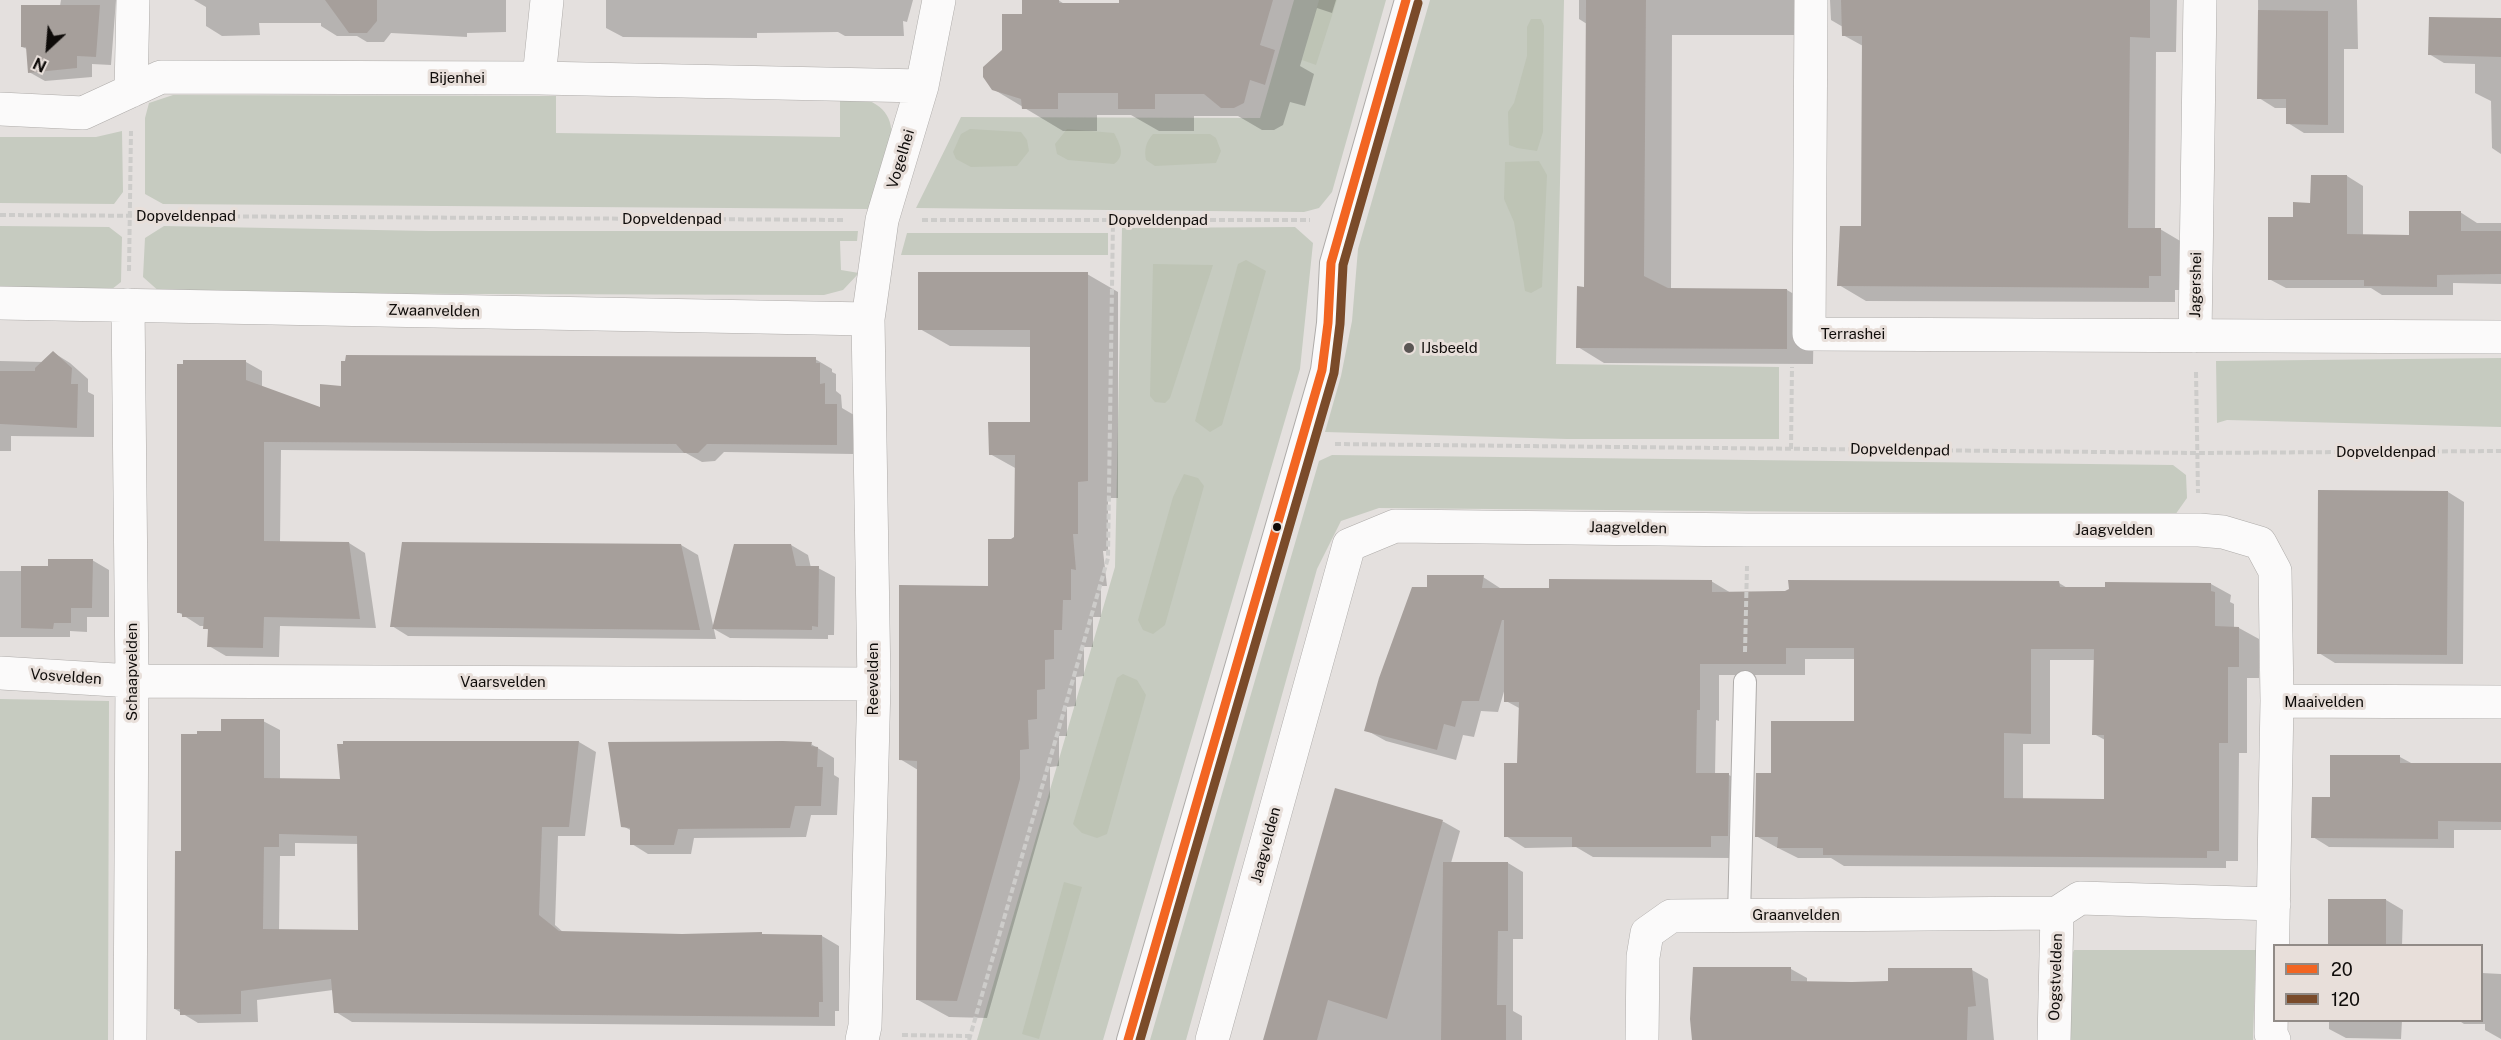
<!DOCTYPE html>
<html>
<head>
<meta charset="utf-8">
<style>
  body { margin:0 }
  #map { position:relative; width:2501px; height:1040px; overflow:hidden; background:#e4e0de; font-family:"Public Sans",sans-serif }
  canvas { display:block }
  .legend { position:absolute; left:2273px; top:944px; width:210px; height:78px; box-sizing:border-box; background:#e8dfda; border:2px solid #918b87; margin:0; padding:8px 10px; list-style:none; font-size:18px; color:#0f0c0a }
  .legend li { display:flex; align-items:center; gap:12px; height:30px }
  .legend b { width:30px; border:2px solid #918b87 }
  .north { position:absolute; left:18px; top:18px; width:60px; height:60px; -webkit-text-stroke:4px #e8dfda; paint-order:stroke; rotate:206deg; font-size:16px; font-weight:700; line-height:24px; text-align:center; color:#0f0c0a }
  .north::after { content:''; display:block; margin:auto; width:21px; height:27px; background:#0f0c0a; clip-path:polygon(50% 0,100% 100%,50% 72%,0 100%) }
</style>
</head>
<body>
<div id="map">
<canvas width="2501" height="1040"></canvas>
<ul class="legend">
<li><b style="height:8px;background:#f26522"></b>20</li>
<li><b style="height:8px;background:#7a4b2a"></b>120</li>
</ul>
<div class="north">N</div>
</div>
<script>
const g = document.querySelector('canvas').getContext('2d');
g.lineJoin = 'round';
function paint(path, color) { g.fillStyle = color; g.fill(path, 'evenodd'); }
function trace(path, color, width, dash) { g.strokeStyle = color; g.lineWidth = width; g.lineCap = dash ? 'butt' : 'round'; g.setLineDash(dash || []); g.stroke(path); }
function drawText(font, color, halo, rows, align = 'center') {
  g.font = font + ' "Public Sans",sans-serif'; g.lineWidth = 6; g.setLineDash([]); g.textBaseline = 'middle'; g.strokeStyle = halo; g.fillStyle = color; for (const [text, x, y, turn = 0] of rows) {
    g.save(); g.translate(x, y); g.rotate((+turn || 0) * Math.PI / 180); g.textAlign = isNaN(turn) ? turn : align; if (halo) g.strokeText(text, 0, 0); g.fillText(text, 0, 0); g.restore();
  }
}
paint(new Path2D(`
  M1294,0H1386L1332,192L1319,208L1304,212L916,208L961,117L1260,118Z
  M1430,0H1564L1556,364L1779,367V439H1567L1325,432L1341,376L1352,321L1358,249Z
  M173,95L556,96V133L840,137V99C847,99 857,97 864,99C916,115 881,176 869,209L163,204L145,194V118L149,103Z
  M122,131L123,192L114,204L0,203V137H96Z
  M0,226L109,227L122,237L121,282L107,293H0Z
  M164,226L429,231H858L857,241H840L841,270L859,273L843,290L824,295L161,293L143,277L145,238Z
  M1295,227L1313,243L1300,369L1103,1040H977L1115,567L1122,228Z
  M907,233H1108V255H901Z
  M2501,358V427L2227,420L2217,423L2216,361Z
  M1332,455L2173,465L2186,475L2187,498L2175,515L1379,508L1341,521L1317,569L1186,1040H1150L1319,461Z
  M0,699L109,701L108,1040H0Z
  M2074,950H2256L2253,1040H2070L2069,962Z`), '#c6cbc0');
paint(new Path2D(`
  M1319,0H1337L1316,65L1302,60Z
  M1531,19H1541L1544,26L1543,132L1537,151L1517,148L1509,145L1508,112L1514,103L1527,56V27Z
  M970,129L1021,132L1027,140L1029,151L1017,166L971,167L956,159L953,152L961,134Z
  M1067,129L1114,133C1120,144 1126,156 1114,164L1068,160L1057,154L1055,144Z
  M1153,134H1210L1216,138L1221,151L1216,163L1155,166L1146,160C1144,149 1146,142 1153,134Z
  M1539,161L1547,175L1542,287L1531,293L1525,291L1514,222L1504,199L1505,162Z
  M1246,260L1266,271L1222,425L1210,432L1195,421L1238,264Z
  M1153,264L1213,265L1170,398L1165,403L1155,402L1150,396Z
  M1184,474L1198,478L1204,486L1165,625L1153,634L1143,630L1138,620L1173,497Z
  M1123,674L1137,680L1146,695L1107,834L1097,838L1082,833L1073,824L1117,678Z
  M1064,882L1082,887L1039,1039L1022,1034Z`), '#bec4b5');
paint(new Path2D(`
  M61,0H116L111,65L92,64V77L45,81L29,72L27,49L22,47L60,6Z
  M194,0H506V32L467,33V37L391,33L384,42H367L357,36H337L321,26V23H259L260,35L222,36L206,26V7Z
  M606,0H913L907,22L903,21L904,36H845L838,32L757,33V38L623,37L606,28Z
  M1024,0H1058L1066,5H1120L1121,0H1336L1332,13L1317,8L1300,66L1314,74L1305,106L1290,102L1283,125L1274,130H1262L1238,116H1194V131H1159L1131,115H1097V131H1063L993,89L1003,50L1024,16Z
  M1579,0H1827L1819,35H1672L1671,289L1787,290L1814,306L1813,364L1604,363L1578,347L1585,288L1587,24L1579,19Z
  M1830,0H2177L2176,52H2156L2155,229H2160L2187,245V290H2175V302L1866,301L1839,285L1862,228L1863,46L1843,35V27L1831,20Z
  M2258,0H2357L2358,49H2344V133H2304L2288,123V108H2275L2259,98Z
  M2501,19V154L2492,148L2491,101L2475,93V64L2444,63L2429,54Z
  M2347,176L2363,186V236L2411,237L2460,212L2477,223H2501V284L2453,283V295H2382L2371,288H2286L2269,279L2294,219Z
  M1087,274L1118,292V498H1108V551H1103L1107,586H1101V617H1093V647H1084V676L1076,677V706L1067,707V736H1059V766L1050,767V797L987,1018L949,1017L918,1000V770L900,759L1012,541L1016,538L1017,469L990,454L1031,423L1032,347L950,346L920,329Z
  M54,353L70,363L88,379V392L94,395V437L11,436V451H0V361L44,362Z
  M815,359L832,369V372L836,374V391L841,395L842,408L854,415L853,454L724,452L715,461L702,462L686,453L281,450L280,543H349L365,553L376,628L280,626L279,657L226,656L209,646V631L205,626H200L178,612L246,362L262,371V387L321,409L342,388Z
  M2448,492L2464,502L2463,664L2335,663L2319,653Z
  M681,545L698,555L716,639L408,636L392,626Z
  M791,545L808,555L811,568H818L835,577L834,635H828V639L730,638L714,629Z
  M92,560L109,570V617H87V632L70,631V637H0V571H23Z
  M1483,577L1503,590H1550L1711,581L1731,593L2059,583L2069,589L2107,588V583L2211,584L2231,595L2230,602L2234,604V628H2239L2259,639V678H2247V753H2239L2238,861H2226V868L1844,866L1831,858H1798L1776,847L1756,836L1772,774L1855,722L1856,659H1805V675H1719V721L1716,720L1715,775H1729L1748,786L1730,858L1593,857L1576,847L1525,848L1506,836L1519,764L1521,709L1506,701L1505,688L1498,712L1481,711L1474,737L1463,735L1456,760L1386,741L1366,730L1428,589ZM2050,660H2095L2094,734L2105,740V800H2023V744H2050Z
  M263,721L280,730V780H342L344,743L579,742L596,752L585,836H558L555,925L564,933L682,935L762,934L766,936H822L839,946V1011H835V1026L352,1022L336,1012L333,990L257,1000L258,1022L198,1023L175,1009L182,853L223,733ZM295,843L359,844L360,932L279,931L280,856H295Z
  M811,744L834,758V775L839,778L837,815H811L806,837L694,838L691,854H648L632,844V831L623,826Z
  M2400,757L2413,764L2501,765V830H2454V848L2329,847L2313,837L2331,799Z
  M1336,790L1444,822L1460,831L1451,863H1508L1523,872V939H1513V1011L1522,1016V1040H1264Z
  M2329,900H2386L2403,910L2402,946H2329Z
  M1791,969L1807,978V982L1889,983L1972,970L1988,979L1994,1040H1694Z
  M2482,973L2501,974V1039L2485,1030V1024H2464L2458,1020H2482Z
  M2329,1020H2402L2401,1039L2346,1038L2329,1029Z`), '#0003');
paint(new Path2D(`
  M325,0H377V21L367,33H349Z
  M1022,0H1059V3H1119V0H1273L1260,45L1275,50L1265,85L1250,80L1244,103L1234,108H1221L1204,94H1155V109H1118V93H1058V109H1022L1021,99L992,90L983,77V67L1002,50V14H1022Z
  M1586,0H1646L1644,276L1668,288L1787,289V349L1576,348L1577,286L1584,287Z
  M1841,0H2150V38L2130,37L2128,228H2161V276H2149V288L1837,286L1840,226H1861L1862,36H1842Z
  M21,5H100L96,57L77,56V68L28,73L26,47H21Z
  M2258,10L2328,11V125L2286,124V99H2257Z
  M2429,17L2501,18V57L2428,55Z
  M2311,175H2347V234L2409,235V211H2461V231H2501V274L2437,275V287L2364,286V280H2268V217H2293V202L2310,203Z
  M918,272H1088V481L1078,482V534H1073L1076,570L1071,569V600H1063L1062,630H1054V659L1045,660V689L1037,690V719L1028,720L1029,749L1020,750V779L957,1001L916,1000L917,761L899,760V585L988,586V539H1011L1014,537L1015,455H989L988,422H1030V330H918Z
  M53,351L72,368L71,384H78L77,428L0,424V371H35V368Z
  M346,355L816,357V363H820V384L825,383V404H837V445L707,444L698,453H684L676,444L264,442V541L349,542L360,619L264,617L263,648L207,647L208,629H203L204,617H182V613H177V364H183V360H246V380L320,407V384L341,386V361H345Z
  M2318,490L2448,491L2447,655L2317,654Z
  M402,542L681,544L700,630L390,627Z
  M734,544H791L796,566H819L818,627L812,626V630L712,629Z
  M48,559H93L92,608H71V623H54L53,629L21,628V566H48Z
  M1427,575H1484L1482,588H1549V579L1712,580V592L1785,591L1789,589L1788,580L2059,581L2060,587H2105V582L2211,583V591L2215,592V626L2239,627V667H2228V743H2219V851H2207V858L1823,855V848H1777L1778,837H1755L1756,773H1771V721H1854V648H1786V664H1700V710H1697L1696,773H1729L1728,836H1711V847H1572V837H1504V763H1517L1519,702H1504V620H1502L1479,701H1462L1455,727L1444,724L1437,750L1364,731L1379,678L1412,587H1427ZM2031,649H2094L2092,735H2104V799L2004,798V733L2031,734Z
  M221,719H264V778L340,779L337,744H343V741H579L569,827H542L539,915L559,931L682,934L762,932V934L822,935L823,1002H819V1017L334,1013L331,979L241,991V1014L180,1015V1009H174L175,851H181V734H197V731H221ZM279,834L357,836L358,930L263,929L264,847H279Z
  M783,741L812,742L811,746L818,747L817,767H823L821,806H795L790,828L678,829L674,845H630V828L621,827L608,742Z
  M2330,755H2400V763H2501V822L2438,821V839L2311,838L2312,797H2330Z
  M1335,788L1443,820L1387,1019L1328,1000L1317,1040H1263Z
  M1443,862H1508V931H1498L1497,1005H1506V1040H1441Z
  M2328,899H2386V945H2328Z
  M1693,967H1791V981L1852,982L1888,981V968H1972L1976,1006L1968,1007L1967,1040H1692L1690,1019Z`), '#a69f9b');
const service = new Path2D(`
  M1739,916L1745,682
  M1128,1040L1322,370L1328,323L1331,263L1406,0`);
const minor = new Path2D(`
  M1811,0L1809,334L2501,337
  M539,78L547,0
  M131,91L133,0
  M0,109L83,113L161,77L539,78L922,86
  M0,303L868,319
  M128,305L132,681L130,1040
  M2195,336L2200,0
  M0,673L132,681L874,684
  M2277,701L2501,702
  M2057,913L2080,898L2274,904
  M862,1040L865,1026L874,684L868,319L882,220L922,86L939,0
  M1212,1040L1349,545L1395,526L1748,530H2199L2223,532L2260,543L2275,571L2277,701L2271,1034L2274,1040
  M1642,1040L1643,957L1647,933L1671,916L2057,913
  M2054,1040L2057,913`);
trace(service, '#aeaba9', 24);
trace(minor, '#aeaba9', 34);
trace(new Path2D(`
  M0,215L845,220
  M922,220H1310
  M129,271L131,131
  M2196,372L2198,493
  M1335,444L2197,453L2501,451
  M1791,449L1792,367
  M1745,652L1747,566
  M902,1035L970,1036
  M969,1040L1108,558L1113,220`), '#cdccca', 4, [6, 3]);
trace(service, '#fbfafa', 22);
trace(minor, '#fbfafa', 33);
trace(new Path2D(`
  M1128,1040L1322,370L1328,323L1331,263L1406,0`), '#f26522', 9);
trace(new Path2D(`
  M1140,1040L1334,373L1340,324L1343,265L1418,3`), '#7a4b2a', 9);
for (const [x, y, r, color] of [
  [1409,348,6,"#5a5654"],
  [1277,527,5,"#0f0c0a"]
]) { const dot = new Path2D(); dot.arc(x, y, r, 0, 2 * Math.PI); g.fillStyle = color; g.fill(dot); trace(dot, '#e8dfda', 2); }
drawText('15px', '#0f0c0a', '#e8dfda', [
  ["Bijenhei",457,78],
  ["Vogelhei",901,159,-73],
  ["Dopveldenpad",186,216],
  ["Dopveldenpad",672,219],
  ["Dopveldenpad",1158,220],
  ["Jagershei",2196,285,-89],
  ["Zwaanvelden",434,311,1],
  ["Terrashei",1853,334],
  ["Dopveldenpad",1900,450,1],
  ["Dopveldenpad",2386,452],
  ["Jaagvelden",1628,528,1],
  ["Jaagvelden",2114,530],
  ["Schaapvelden",132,672,-90],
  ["Vosvelden",66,677,4],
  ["Reevelden",873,679,-90],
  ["Vaarsvelden",503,682],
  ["Maaivelden",2324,702],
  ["Jaagvelden",1266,845,-75],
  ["Graanvelden",1796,915],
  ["Oogstvelden",2056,977,-88]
]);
drawText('15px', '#0f0c0a', '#e8dfda', [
  ["IJsbeeld",1421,348]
], 'left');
</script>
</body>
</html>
